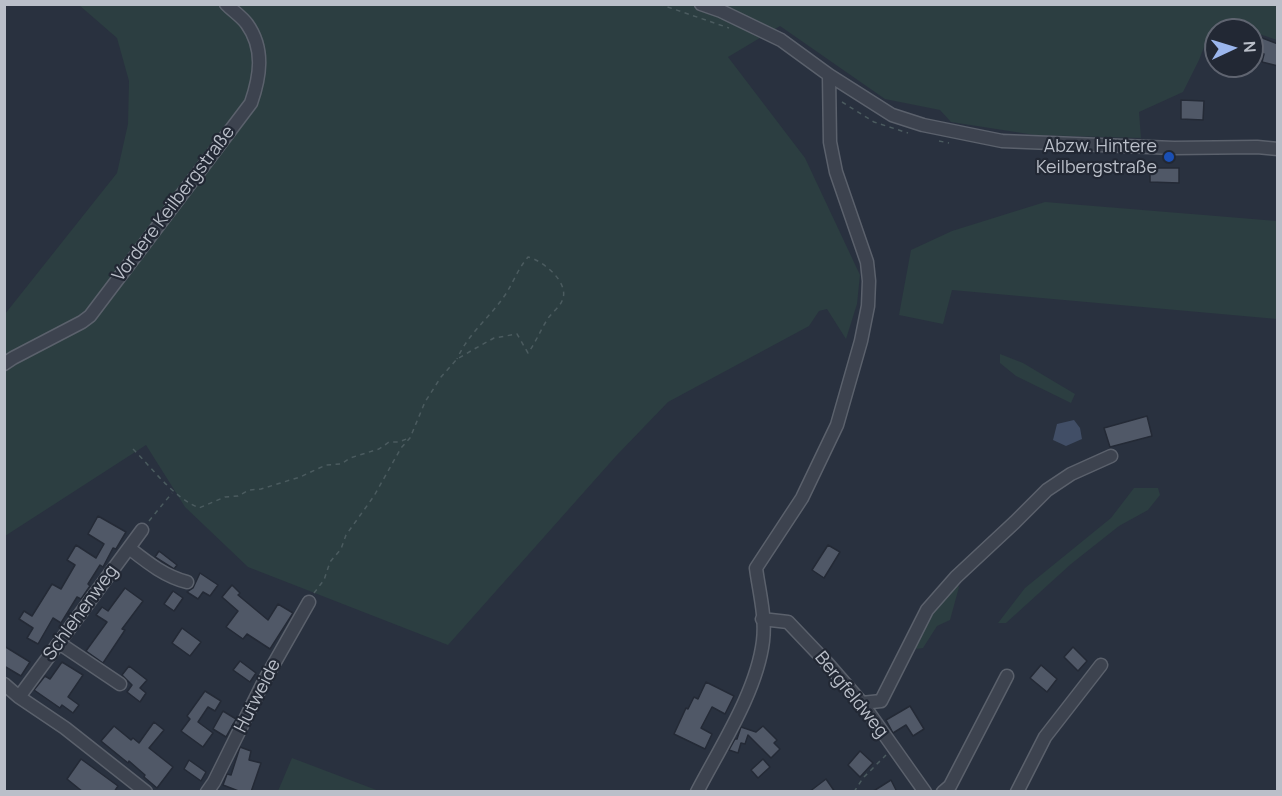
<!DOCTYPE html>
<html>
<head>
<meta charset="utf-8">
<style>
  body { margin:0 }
  #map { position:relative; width:1282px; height:796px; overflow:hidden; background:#29313f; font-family:Manrope,sans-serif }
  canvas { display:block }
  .frame { position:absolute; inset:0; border:6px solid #babfc9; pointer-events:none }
  .north { position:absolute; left:1204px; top:18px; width:60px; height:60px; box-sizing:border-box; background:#222834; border:2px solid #5f6470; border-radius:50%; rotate:86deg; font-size:16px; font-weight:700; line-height:24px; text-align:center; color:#babfc9 }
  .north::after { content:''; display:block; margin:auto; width:21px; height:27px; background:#9bb6ed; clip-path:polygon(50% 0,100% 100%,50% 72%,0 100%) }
</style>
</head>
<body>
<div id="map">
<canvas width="1282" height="796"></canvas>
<div class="frame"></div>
<div class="north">N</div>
</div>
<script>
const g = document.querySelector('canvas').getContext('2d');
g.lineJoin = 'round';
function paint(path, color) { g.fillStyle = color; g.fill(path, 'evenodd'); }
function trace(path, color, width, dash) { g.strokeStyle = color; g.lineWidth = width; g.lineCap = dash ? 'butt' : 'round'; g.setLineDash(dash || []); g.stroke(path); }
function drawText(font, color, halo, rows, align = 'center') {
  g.font = font + ' Manrope,sans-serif'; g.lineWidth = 4.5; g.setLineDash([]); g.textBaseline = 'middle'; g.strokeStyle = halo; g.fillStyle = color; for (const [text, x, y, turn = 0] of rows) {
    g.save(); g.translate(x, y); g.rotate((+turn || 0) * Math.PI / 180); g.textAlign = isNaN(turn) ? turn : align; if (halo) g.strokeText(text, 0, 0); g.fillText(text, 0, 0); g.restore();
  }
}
paint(new Path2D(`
  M79,5H1277V40L1236,26L1233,30L1211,29L1199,60L1183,92L1139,112L1141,138L1035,135L951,122L940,110L885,99L780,26L728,57L805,158L860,275L857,304L846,339L827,309L819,311L809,326L668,402L616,456L448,645L248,567L185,507L146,445L5,536V314L117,173L128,124L129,81L117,38Z
  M1045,202L1277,221V319L952,290L943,324L899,315L911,250L952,231Z
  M1000,354L1023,363L1075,394L1071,403L1016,376L1000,363Z
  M1134,488H1158L1160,495L1148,510L1119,526L1071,564L1006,623H998L1025,588L1111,518Z
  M956,582L959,587L950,620L937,626L923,648L909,650L934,610Z
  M292,758L379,791H278Z`), '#2c3e41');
paint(new Path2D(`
  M1074,420L1080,428L1082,439L1066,446L1053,440L1057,424Z`), '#414e66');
const building = new Path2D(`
  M1252,34L1278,44V66L1262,62L1264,54L1252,51Z
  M1181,100L1204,101L1203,120L1181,119Z
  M1150,168H1179V183L1150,182Z
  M1147,416L1152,436L1110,447L1104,428Z
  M98,516L126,532L116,549L113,548L103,567L100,565L88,584L90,586L81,599L77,597L61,623L53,618L38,644L27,638L33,628L19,619L24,611L32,616L52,584L61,589L75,565L67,560L76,545L96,558L104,544L88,534Z
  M828,545L840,552L824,578L812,570Z
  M159,551L177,565L174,569L155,557Z
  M200,573L218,585L210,596L203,592L198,599L187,592L193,588Z
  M232,585L240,593L238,595L268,620L278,604L293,613L270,649L247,634L243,639L226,627L238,611L222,597Z
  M125,588L143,601L122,629L125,630L103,663L86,651L107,622L96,615L102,607L108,611Z
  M173,591L183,598L174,611L164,604Z
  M182,628L201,642L190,656L172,643Z
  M4,646L30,662L21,676L4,666Z
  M1073,647L1087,661L1078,671L1064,657Z
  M240,661L256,673L250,682L233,670Z
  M62,662L83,675L68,697L79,705L73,713L62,705L60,708L34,690L45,676L50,679Z
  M1041,665L1057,679L1047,692L1030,678Z
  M129,666L147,680L140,688L146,693L140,702L127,692L132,685L122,675Z
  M706,682L734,696L725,714L712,707L701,728L712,734L705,749L674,734L686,708L688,709L694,697L698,699Z
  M205,691L221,701L215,711L208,707L198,722L213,733L203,747L181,731L190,719L187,716Z
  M910,706L924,729L913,736L906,725L893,733L886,720Z
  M223,711L236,719L226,737L213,729Z
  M154,722L164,730L149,748L173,767L157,788L144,777L145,775L129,761L128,763L101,741L114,726L131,740L133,738L139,743Z
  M763,726L777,740L774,743L780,749L771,758L748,735L745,744L741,743L738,753L729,750L735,739H737L741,727L756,732Z
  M240,747L251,751L249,760L261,763L251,792H241L223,785L227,774L231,775Z
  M860,751L873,763L860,777L848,765Z
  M81,759L118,786L114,792H83L67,779Z
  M763,759L770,767L758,778L751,770Z
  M189,760L206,772L201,781L184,769Z
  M826,779L835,792H809Z
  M891,780L897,792H872Z`);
paint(building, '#505867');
trace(building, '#242a36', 1.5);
const minor = new Path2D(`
  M701,4L721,11L781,40L829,75L892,115L923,125L1002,141L1174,148L1257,147L1278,149
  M4,364L13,358L82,322L90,316L251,103C260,77 265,49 247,24C242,17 233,11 226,4
  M129,548C147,562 164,576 187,582
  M762,619L788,622L828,664L862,703L925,792
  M59,643L120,684
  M4,684L19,697L65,728L146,792
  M19,697L142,530
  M862,703L881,701L927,610L956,577L1015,522L1047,490L1071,474L1111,456
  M207,792L214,782L263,683L309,602
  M697,792C721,746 757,691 763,641C766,617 759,591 756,568L802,498L837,425L861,341L868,306L869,281L867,262L836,172L830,142L829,75
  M943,792L950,786L1007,676
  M1017,792L1045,737L1101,665`);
trace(minor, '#5b616c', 15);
trace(new Path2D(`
  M659,4L729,28
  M842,102L874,122L908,133
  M939,141L949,143
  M133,449C154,470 172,496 199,508L225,497L238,496L249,490L261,489L300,477L326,465L341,464L350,458L379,449L389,442H399L409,438
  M149,521L172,493
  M314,593L324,580L330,562L341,549L346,535L374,496L401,448L410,438L425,402L441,377L457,359L476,348L494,338L517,334L528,353C536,342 540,331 547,320C551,313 559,308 562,301C571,283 542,260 528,257C517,270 513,284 503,298C488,319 468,334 457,359
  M854,792L863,778L886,755`), '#4b5b5f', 1.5, [4.5, 4.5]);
trace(minor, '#3d434f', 12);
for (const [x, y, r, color] of [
  [1169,157,6,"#1a4fb4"]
]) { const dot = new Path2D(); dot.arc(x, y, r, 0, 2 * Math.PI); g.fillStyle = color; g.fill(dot); trace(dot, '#222834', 2); }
drawText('18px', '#babfc9', '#222834', [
  ["Abzw. Hintere",1157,147],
  ["Keilbergstraße",1157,168]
], 'right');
drawText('18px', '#babfc9', '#222834', [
  ["Vordere Keilbergstraße",174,204,-53],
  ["Schlehenweg",81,613,-54],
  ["Bergfeldweg",851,695,51],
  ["Hutweide",258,696,-63]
]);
</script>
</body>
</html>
